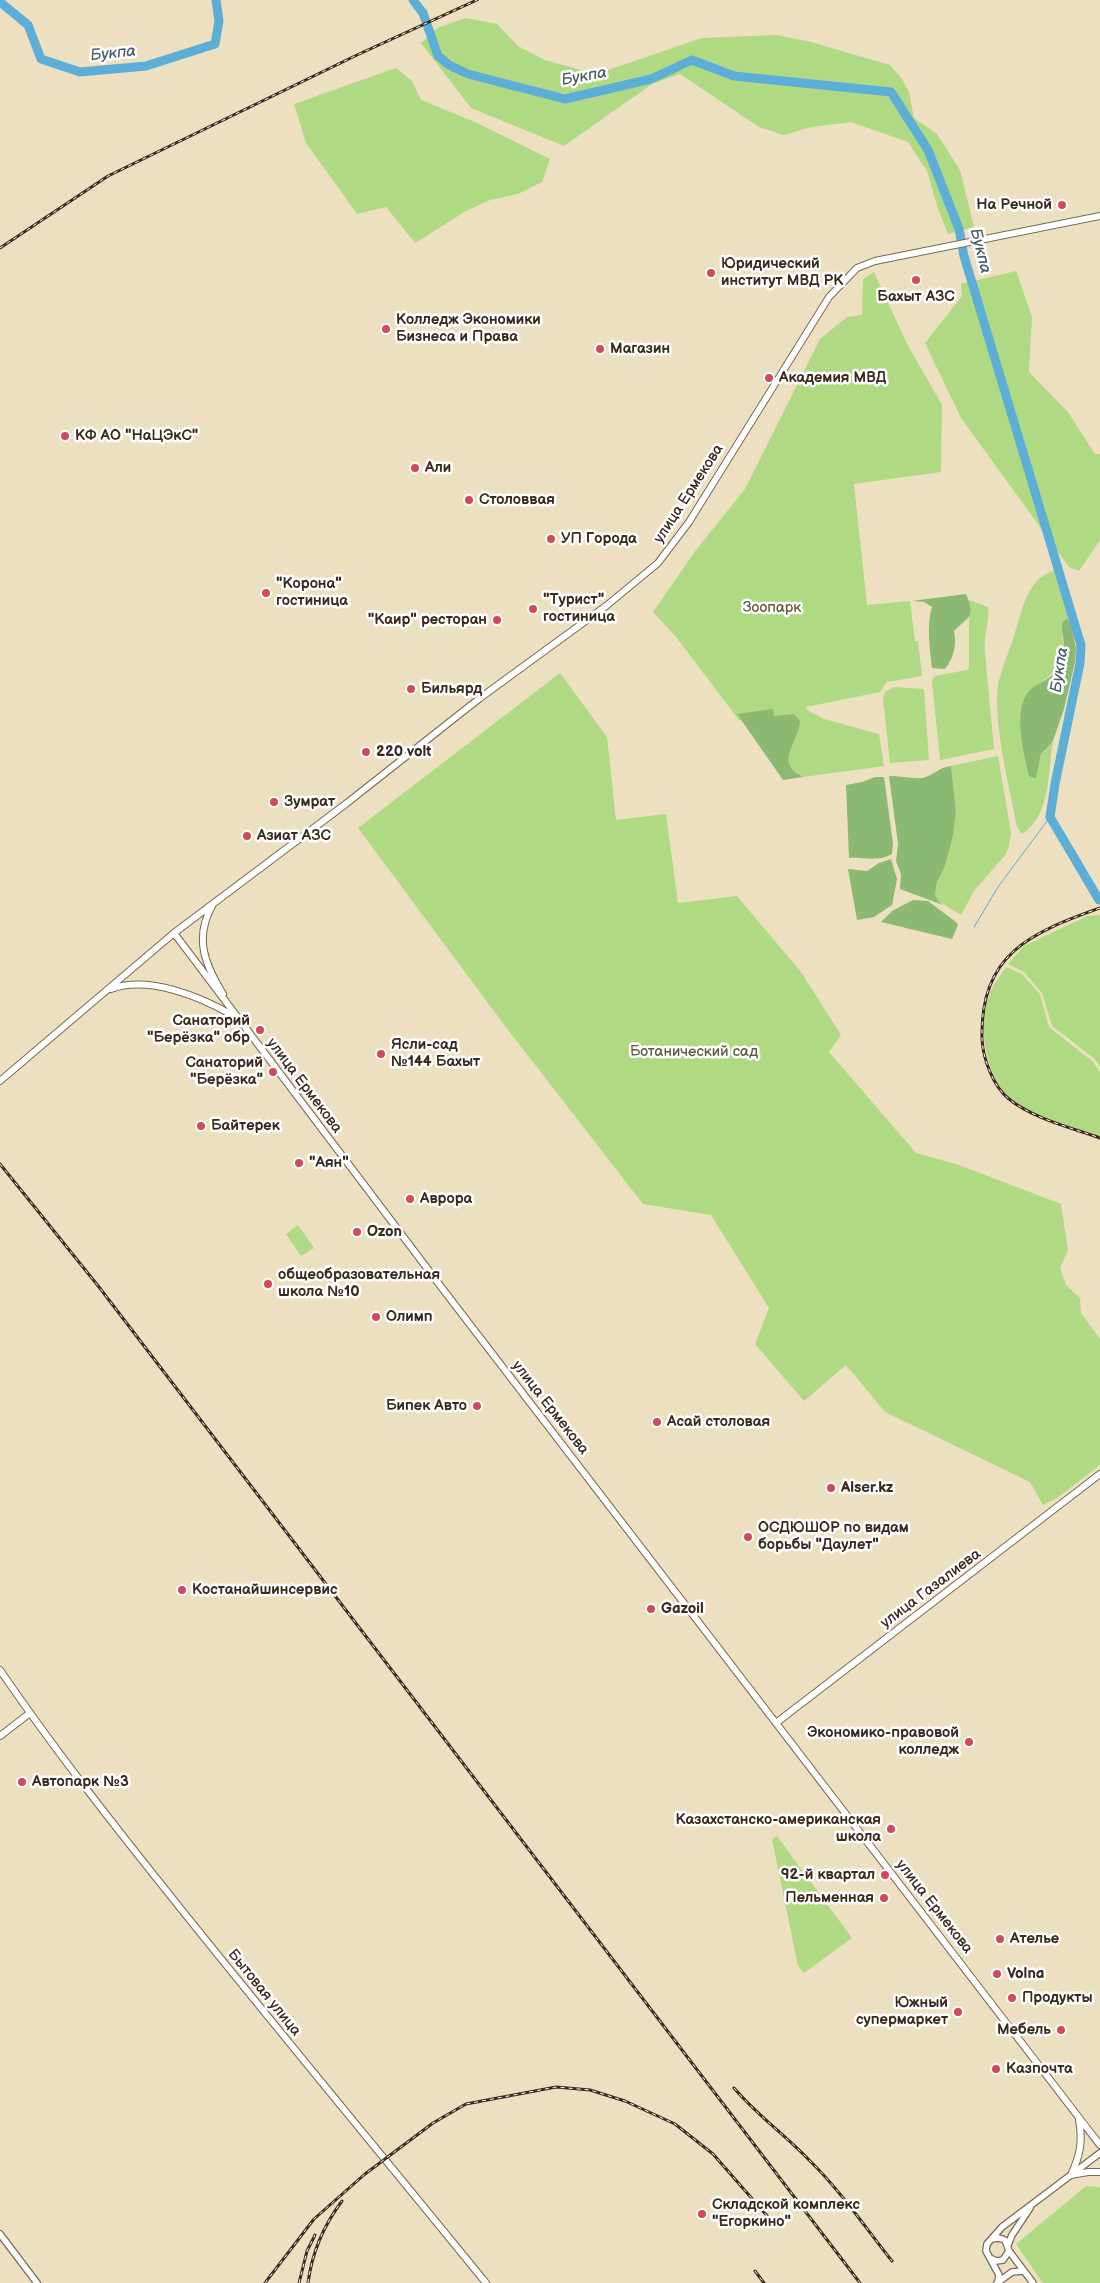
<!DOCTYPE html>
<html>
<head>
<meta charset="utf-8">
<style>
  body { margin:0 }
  canvas { display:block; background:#ece0c0 }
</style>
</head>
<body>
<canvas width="1100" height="2283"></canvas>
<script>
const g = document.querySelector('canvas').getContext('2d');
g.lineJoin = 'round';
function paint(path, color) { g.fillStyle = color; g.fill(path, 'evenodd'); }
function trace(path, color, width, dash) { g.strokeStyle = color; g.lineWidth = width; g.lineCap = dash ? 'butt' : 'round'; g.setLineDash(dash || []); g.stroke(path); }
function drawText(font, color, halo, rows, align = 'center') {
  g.font = font + ' "Balsamiq Sans",sans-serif'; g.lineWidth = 5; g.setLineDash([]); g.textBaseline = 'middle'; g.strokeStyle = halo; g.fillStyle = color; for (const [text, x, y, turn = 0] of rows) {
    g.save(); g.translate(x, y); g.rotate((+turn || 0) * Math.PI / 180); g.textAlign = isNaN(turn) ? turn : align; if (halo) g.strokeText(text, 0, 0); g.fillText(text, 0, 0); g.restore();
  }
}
paint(new Path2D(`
  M466,18L497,24L518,46L545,60L596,74L702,38L776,35L811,42L890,65L902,79L909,92L914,118L937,134L960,170L974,227L948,234L938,209L927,171L908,142L851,122L811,127L784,135L759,127L680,74L652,84L564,146L471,108L421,43L437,28Z
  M396,68L412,81L421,100L475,122L550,159L542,182L518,194L490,200L466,211L415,243L386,207L357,214L306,143L294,104Z
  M1016,271L1032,317L1029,372L1068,412L1095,454H1100V540L1079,571L1069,567L961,418L925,343L962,296L961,284Z
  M874,272L906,342L942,405L941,472L854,484L867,605L910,601L915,641H918L922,676L887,682L880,692L806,707L807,710L824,719L879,734L884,766L803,777C773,762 800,741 800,721L794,714L774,716L773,714L739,720L676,637L653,612L696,550L745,489L820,339L847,317L862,315L863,279Z
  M1056,570L1071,625L1067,618L1062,638L1065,652L1059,669L1030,690L1029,776L1036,779L1041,754L1053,741C1048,771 1051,816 1022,834L1017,827C1010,789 991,716 999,680C1004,662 1012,644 1017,626C1024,602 1030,577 1056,570Z
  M969,600L988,607C990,622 983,637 985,653C988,685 991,717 994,749L940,760L932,681L935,676L967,670L969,668Z
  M560,673L607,737L616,820L666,814L678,903L737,896L801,972L841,1035L829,1052L916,1153L959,1165L1061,1204L1068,1250L1060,1268L1066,1285L1080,1298L1081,1313L1100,1339V1465L1057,1498L1043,1505L1030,1482L885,1412L846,1365L804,1401L755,1344L769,1308L711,1215L643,1204L505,1026L358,828Z
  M894,687L924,689L929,760L890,763L883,698L885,692Z
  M998,756L1011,833L1009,846L1006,854L974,891L961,915L938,901L935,894L937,882L945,866L953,836L956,811L951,766Z
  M1100,915V1067L1095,1059L1052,1026L1042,993L1024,972L1008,964L1024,946L1087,916Z
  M1006,967L1022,974L1040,994L1049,1027L1092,1061L1100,1072V1137C1073,1127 1043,1119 1018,1104C986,1084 977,1030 989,996C992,986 1000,976 1006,967Z
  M298,1225L314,1248L301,1256L286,1234Z
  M777,1836L852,1938L804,1973L798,1966L772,1839Z
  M1086,2186L1100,2187V2283H1043L1016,2244Z`), '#b0d983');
paint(new Path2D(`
  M966,594C976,618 969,616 954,631C957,645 954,657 945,669L932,668C930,648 926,626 932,607L924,602L912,601Z
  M1067,618L1071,625L1076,648L1075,662L1064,709L1053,741L1041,754L1036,779L1029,776C1024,753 1011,708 1031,689C1039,682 1053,678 1059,668C1068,655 1062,638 1062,623Z
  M773,709L774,716L794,714L800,721C800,741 773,762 803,777L783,780L737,714Z
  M951,766L956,811L953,836L945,866L937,882L935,894L938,901L943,905L900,889L901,874L896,861L898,844L889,776C900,776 911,779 922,778C933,776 939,767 951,766Z
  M875,777H884L893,843L892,854C880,862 863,857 849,858L846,785L862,782Z
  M891,859L897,879L892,905L874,917L857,920L848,869L867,871L879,863Z
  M913,900L928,901L956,922L958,925L952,939L881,922L892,911Z`), '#8cb971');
trace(new Path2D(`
  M974,927L998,887L1050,817`), '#5caed7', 1);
trace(new Path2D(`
  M413,0L423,13L438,56L449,65L468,74L565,99L651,79L692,60L734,76L891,92L928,150L959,229L964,256L1081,645L1080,663L1055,784L1050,817L1099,900
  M0,2L28,25L41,59L80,72L146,66L215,44L219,21L216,0`), '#5caed7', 9);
const tertiary = new Path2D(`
  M0,2234L37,2283
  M1008,2245L1012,2235L1030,2208
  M1009,2251L1033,2283
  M990,2258L996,2261L1003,2260L1009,2251L1005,2240L999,2238L992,2239
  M998,2282L999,2275L986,2251L987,2244L1002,2227L1100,2153
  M997,2283L1012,2272L1024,2271`);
const secondary = new Path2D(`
  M212,906C194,938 205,965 223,994
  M174,933L445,1292L1100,2145
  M111,989C149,975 201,997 234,1016
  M0,1081L174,933L347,803L480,698L606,606L658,563L689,522L829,297L857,268L875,261L1100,216
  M0,1670C54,1749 113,1824 173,1899C276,2028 382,2155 486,2283
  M776,1723L1100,1474
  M0,1736L30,1713
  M1071,2175C1080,2156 1083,2141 1079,2120
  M1071,2175L1088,2172H1100`);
trace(tertiary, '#796a57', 8);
trace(secondary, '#796a57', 8);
trace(tertiary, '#fff', 5.5);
trace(secondary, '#fff', 6);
const rail = new Path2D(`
  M0,248L108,176L357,55L477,0
  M1100,908C1030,933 980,954 982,1039C983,1059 993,1086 1009,1099C1032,1118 1072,1128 1100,1138
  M0,1164L99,1287L860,2283
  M734,2088C757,2115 785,2135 809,2160C840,2190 865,2227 892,2261
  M755,2271L764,2283
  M265,2283L314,2219L365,2174L433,2123L466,2104L556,2087L590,2090L625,2101L675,2124L713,2154L769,2218
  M299,2283L307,2251L315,2235
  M308,2283C312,2252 324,2225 342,2201`);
trace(rail, '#3b2a1e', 3);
trace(rail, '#fff', 1, [4]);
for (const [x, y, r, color] of [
  [1062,205,5,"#d1495b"],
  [711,273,5,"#d1495b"],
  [916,280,5,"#d1495b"],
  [386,329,5,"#d1495b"],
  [600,349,5,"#d1495b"],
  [769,378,5,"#d1495b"],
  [65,436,5,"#d1495b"],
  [415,468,5,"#d1495b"],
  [469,500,5,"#d1495b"],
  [551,539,5,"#d1495b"],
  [266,593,5,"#d1495b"],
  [533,609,5,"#d1495b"],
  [497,620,5,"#d1495b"],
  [411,689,5,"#d1495b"],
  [366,752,5,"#d1495b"],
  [274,802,5,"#d1495b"],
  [247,836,5,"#d1495b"],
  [260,1030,5,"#d1495b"],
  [381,1054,5,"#d1495b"],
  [273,1072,5,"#d1495b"],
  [201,1126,5,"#d1495b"],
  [299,1163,5,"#d1495b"],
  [410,1199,5,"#d1495b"],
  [357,1232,5,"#d1495b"],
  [268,1284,5,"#d1495b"],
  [376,1317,5,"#d1495b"],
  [477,1406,5,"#d1495b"],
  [657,1422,5,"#d1495b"],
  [831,1488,5,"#d1495b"],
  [748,1537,5,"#d1495b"],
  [182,1590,5,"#d1495b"],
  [651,1609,5,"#d1495b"],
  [969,1742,5,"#d1495b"],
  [22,1782,5,"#d1495b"],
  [891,1829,5,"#d1495b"],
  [885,1875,5,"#d1495b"],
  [884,1898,5,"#d1495b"],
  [1000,1939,5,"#d1495b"],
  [997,1974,5,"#d1495b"],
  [1012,1998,5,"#d1495b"],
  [958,2012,5,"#d1495b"],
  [1061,2030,5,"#d1495b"],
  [996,2069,5,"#d1495b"],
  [702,2214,5,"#d1495b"]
]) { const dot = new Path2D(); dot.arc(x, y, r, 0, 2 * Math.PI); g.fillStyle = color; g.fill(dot); trace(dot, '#fff', 2); }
drawText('bold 15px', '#3b2a1e', '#fff', [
  ["На Речной",1052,205,"right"],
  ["Юридический",721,264],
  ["институт МВД РК",721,281],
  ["Бахыт АЗС",916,297,"center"],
  ["Колледж Экономики",396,320],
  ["Бизнеса и Права",396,337],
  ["Магазин",610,349],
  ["Академия МВД",779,378],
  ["КФ АО \"НаЦЭкС\"",75,436],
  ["Али",425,468],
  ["Столоввая",479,500],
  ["УП Города",561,539],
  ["\"Корона\"",276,584],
  ["гостиница",276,601],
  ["\"Турист\"",543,600],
  ["гостиница",543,617],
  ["\"Каир\" ресторан",487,620,"right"],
  ["Бильярд",421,689],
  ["220 volt",376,752],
  ["Зумрат",284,802],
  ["Азиат АЗС",257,836],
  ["Санаторий",250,1021,"right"],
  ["\"Берёзка\" обр",250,1038,"right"],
  ["Ясли-сад",391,1045],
  ["№144 Бахыт",391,1062],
  ["Санаторий",263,1063,"right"],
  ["\"Берёзка\"",263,1080,"right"],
  ["Байтерек",211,1126],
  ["\"Аян\"",309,1163],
  ["Аврора",420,1199],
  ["Ozon",367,1232],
  ["общеобразовательная",278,1275],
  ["школа №10",278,1292],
  ["Олимп",386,1317],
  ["Бипек Авто",467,1406,"right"],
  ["Асай столовая",667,1422],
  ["Alser.kz",841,1488],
  ["ОСДЮШОР по видам",758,1528],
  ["борьбы \"Даулет\"",758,1545],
  ["Костанайшинсервис",192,1590],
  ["Gazoil",661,1609],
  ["Экономико-правовой",959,1733,"right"],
  ["колледж",959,1750,"right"],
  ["Автопарк №3",32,1782],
  ["Казахстанско-американская",881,1820,"right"],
  ["школа",881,1837,"right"],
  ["92-й квартал",875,1875,"right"],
  ["Пельменная",874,1898,"right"],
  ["Ателье",1010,1939],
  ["Volna",1007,1974],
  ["Продукты",1022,1998],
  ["Южный",948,2003,"right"],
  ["супермаркет",948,2020,"right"],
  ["Мебель",1051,2030,"right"],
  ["Казпочта",1006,2069],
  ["Складской комплекс",712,2205],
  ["\"Егоркино\"",712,2222]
], 'left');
drawText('15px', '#3b2a1e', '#fff', [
  ["улица Ермекова",689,494,-57],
  ["улица Ермекова",304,1086,53],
  ["улица Ермекова",550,1408,52],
  ["улица Газалиева",931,1589,-37],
  ["улица Ермекова",934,1907,52],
  ["Бытовая улица",264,1993,51]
]);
drawText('15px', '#5e5f3c', '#fff', [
  ["Зоопарк",772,608],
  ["Ботанический сад",694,1052]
]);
drawText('italic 16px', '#485f68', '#fff', [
  ["Букпа",113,54,-6],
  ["Букпа",584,77,-10],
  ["Букпа",980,251,76],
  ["Букпа",1060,670,-81]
]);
</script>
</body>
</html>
